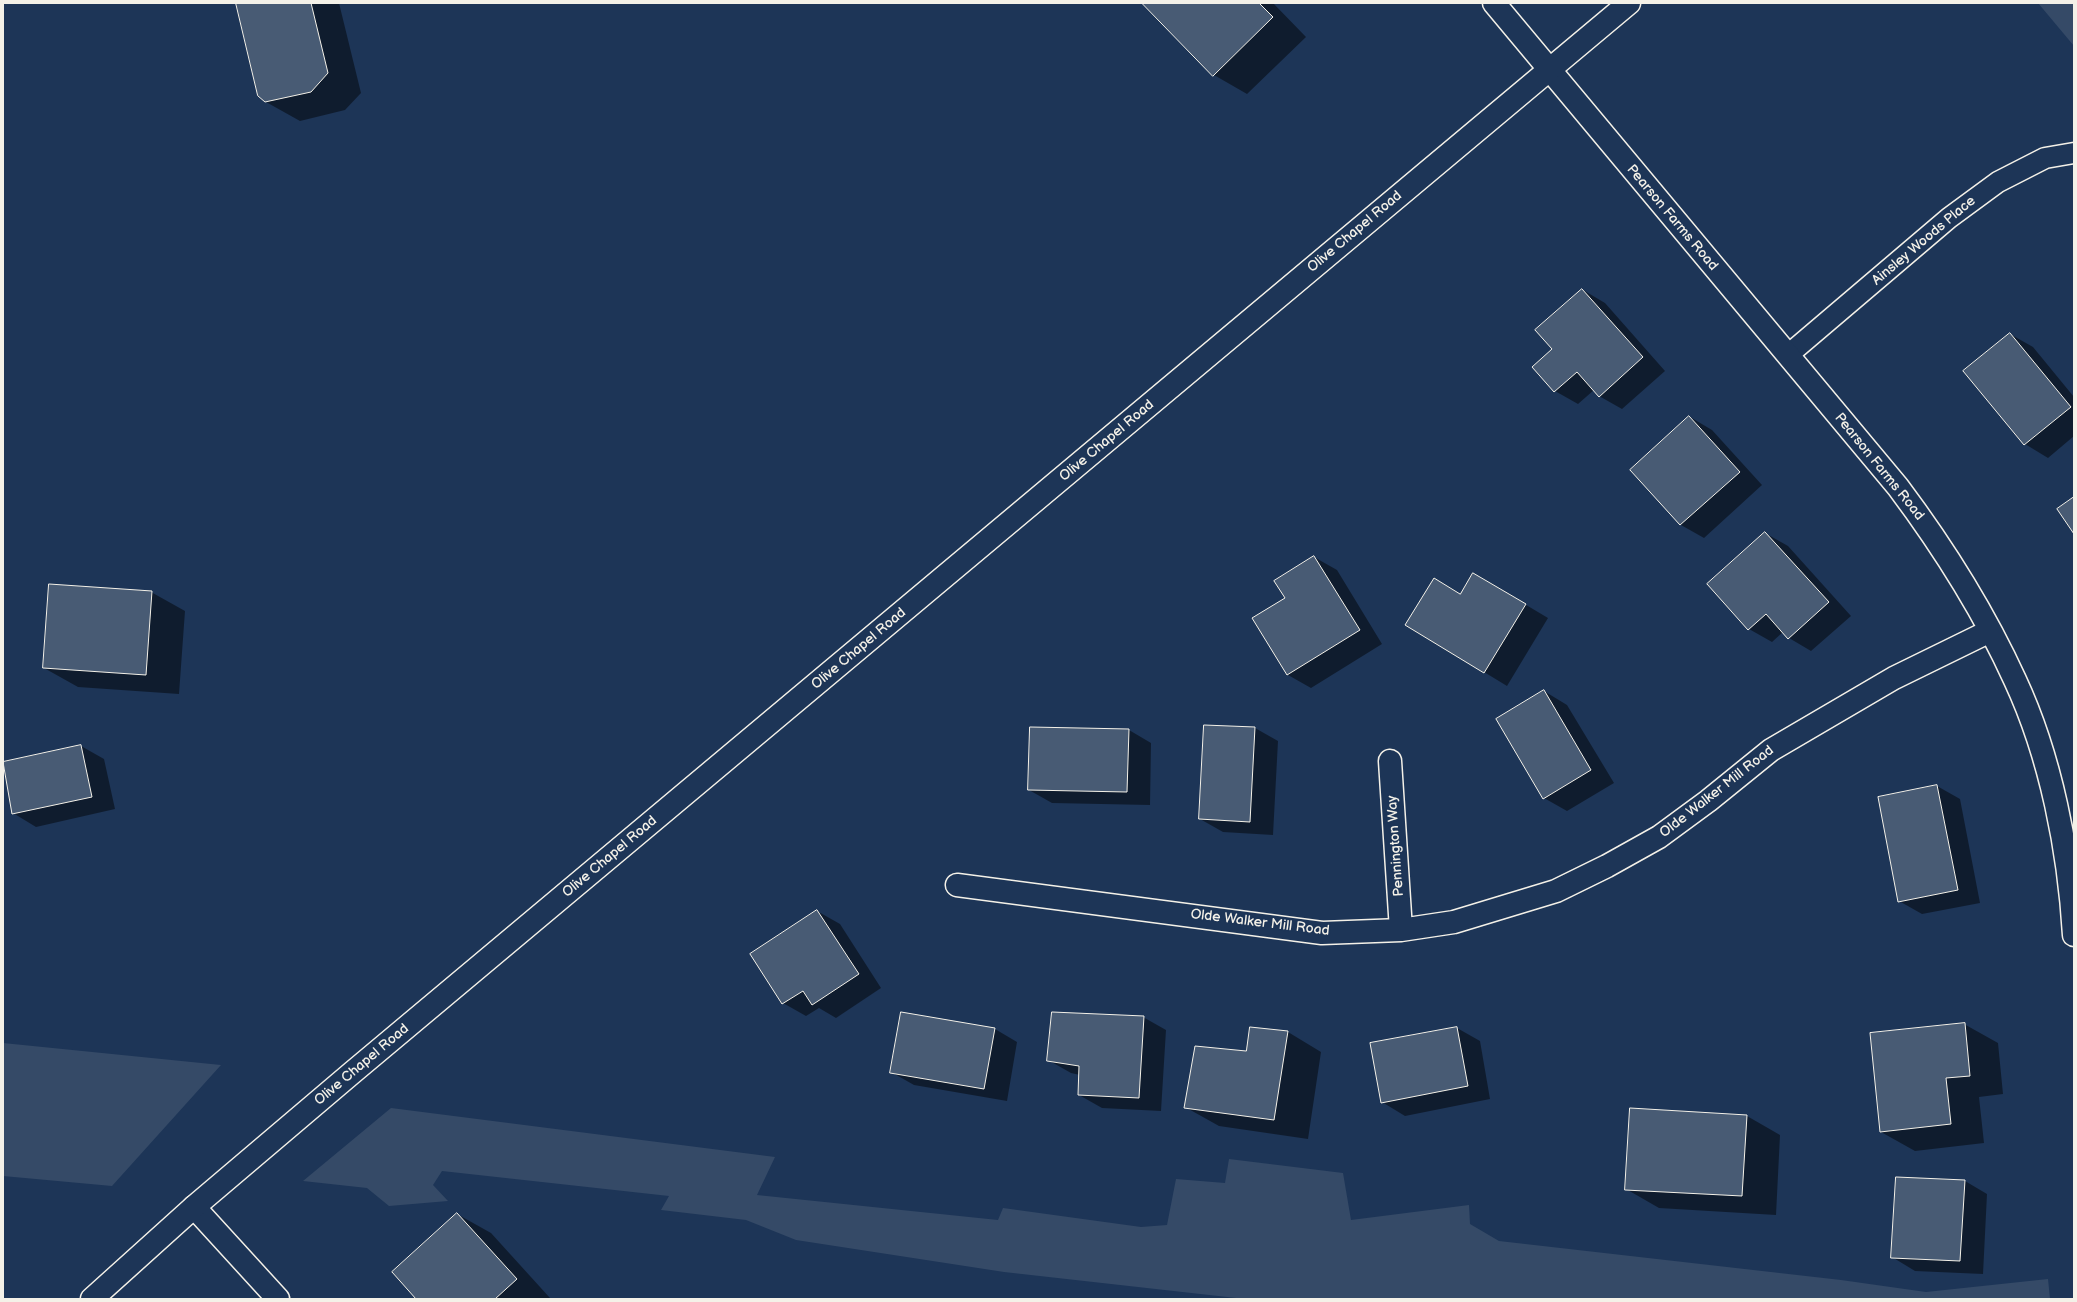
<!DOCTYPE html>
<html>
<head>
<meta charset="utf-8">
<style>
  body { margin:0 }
  #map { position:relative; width:2077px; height:1302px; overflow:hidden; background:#1d3557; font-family:"Balsamiq Sans",sans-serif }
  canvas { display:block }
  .frame { position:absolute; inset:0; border:4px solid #f4f1e8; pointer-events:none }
</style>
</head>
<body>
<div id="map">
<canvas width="2077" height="1302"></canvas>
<div class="frame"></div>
</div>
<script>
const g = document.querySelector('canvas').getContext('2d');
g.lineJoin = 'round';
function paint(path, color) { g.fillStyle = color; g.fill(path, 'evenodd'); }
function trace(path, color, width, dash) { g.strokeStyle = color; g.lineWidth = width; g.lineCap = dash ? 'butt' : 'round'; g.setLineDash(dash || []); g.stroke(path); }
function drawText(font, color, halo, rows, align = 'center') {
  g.font = font + ' "Balsamiq Sans",sans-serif'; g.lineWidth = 3.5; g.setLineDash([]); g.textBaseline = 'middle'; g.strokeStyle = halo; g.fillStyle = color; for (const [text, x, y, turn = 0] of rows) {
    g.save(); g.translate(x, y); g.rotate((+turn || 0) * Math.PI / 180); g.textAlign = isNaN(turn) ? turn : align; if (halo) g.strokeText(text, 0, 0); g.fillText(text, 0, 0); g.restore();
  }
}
paint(new Path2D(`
  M2038,3H2074V46Z
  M3,1043L221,1065L112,1186L3,1176Z
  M391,1108L775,1157L757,1195L998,1220L1003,1208L1141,1227L1167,1225L1176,1179L1225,1183L1229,1159L1343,1173L1351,1220L1469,1205L1470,1224L1499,1241L1841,1280L1926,1292L2048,1279L2050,1299H1245L1004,1272L796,1240L746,1220L661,1210L669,1196L442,1171L433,1185L448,1201L389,1206L367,1188L303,1181Z`), '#354a67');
paint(new Path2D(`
  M237,3H339L361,93L345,110L300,121L266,102Z
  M1144,3H1273L1306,37L1247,94L1214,75Z
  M1583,290L1605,303L1665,371L1622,409L1599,396L1594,390L1578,404L1555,391L1553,349Z
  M2010,334L2033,347L2074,397V436L2048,458L2025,444L1965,371Z
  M1690,417L1712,430L1762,485L1704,538L1681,525L1631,470Z
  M1765,533L1788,546L1851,616L1811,651L1789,638L1783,632L1772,642L1749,629Z
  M1314,557L1337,570L1382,644L1311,688L1288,675L1254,618L1286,598Z
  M1496,587L1548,618L1507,686L1407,625L1461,595Z
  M151,592L185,611L179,694L78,687L44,668Z
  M1544,691L1567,705L1614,783L1567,811L1544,798Z
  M1205,726L1255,728L1278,741L1273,835L1223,832L1200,819Z
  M1129,730L1151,743L1150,805L1052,803L1029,790Z
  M81,746L104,759L115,809L36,827L13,813L3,763Z
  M1937,786L1960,799L1980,903L1922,914L1899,901Z
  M817,911L840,924L881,988L836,1018L819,1008L806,1016L783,1003Z
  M1143,1017L1166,1030L1161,1111L1102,1108L1079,1095L1080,1075L1071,1073L1048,1060Z
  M1964,1024L1998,1043L2003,1094L1979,1097L1984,1143L1915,1151L1881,1132Z
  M1457,1028L1480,1041L1490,1099L1405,1116L1382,1102Z
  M995,1029L1017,1042L1007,1101L914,1085L891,1072Z
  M1288,1032L1321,1052L1308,1139L1219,1126L1185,1107L1247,1052Z
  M1631,1109L1747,1116L1780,1135L1776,1215L1659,1208L1626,1189Z
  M1965,1181L1987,1194L1983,1274L1915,1271L1892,1257Z
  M457,1214L491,1233L550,1298L418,1299Z`), '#0007');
const building = new Path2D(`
  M236,3H311L328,73L311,92L265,102L258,96Z
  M1142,3H1259L1273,17L1213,76Z
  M1582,289L1643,357L1599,397L1577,372L1554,392L1532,367L1552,349L1535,330Z
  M2010,333L2071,407L2024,445L1963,371Z
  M1689,416L1740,472L1680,525L1630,470Z
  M2074,497V534L2057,509Z
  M1765,532L1829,602L1788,639L1766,614L1748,630L1707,584Z
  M1314,556L1360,630L1287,675L1252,618L1285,598L1274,581Z
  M1473,573L1526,604L1484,673L1405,625L1434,578L1460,594Z
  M49,584L152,591L146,675L43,668Z
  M1544,690L1591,770L1543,799L1496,719Z
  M1204,725L1255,727L1250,822L1199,819Z
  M1030,727L1129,729L1127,792L1028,790Z
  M81,745L92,797L12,814L3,762Z
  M1937,785L1958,890L1898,902L1878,797Z
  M817,910L859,974L812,1005L803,991L782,1004L750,954Z
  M901,1012L995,1028L984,1089L890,1073Z
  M1052,1012L1144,1016L1139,1098L1078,1095L1079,1066L1047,1061Z
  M1965,1023L1970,1076L1946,1078L1951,1124L1880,1132L1870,1033Z
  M1250,1027L1288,1031L1274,1120L1184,1108L1195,1046L1246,1051Z
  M1457,1027L1468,1086L1381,1103L1370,1043Z
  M1630,1108L1747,1115L1742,1196L1625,1190Z
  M1896,1177L1965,1180L1960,1261L1891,1258Z
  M457,1213L517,1279L495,1299H416L392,1272Z`);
paint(building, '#485b74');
trace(building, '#f4f1e8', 1);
const service = new Path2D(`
  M1788,355L1949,218L1998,182L2045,158L2074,153`);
const minor = new Path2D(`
  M1494,3L1898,487C1943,547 1984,612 2015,680C2051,757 2069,851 2074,935
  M1390,761L1401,930
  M957,885L1322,933L1401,930L1454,922L1556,891L1607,866L1659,837L1708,801L1771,750L1894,678L1990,631
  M194,1207L278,1299`);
const secondary = new Path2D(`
  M92,1299L194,1207L353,1072L1629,3`);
trace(service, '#f4f1e8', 23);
trace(minor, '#f4f1e8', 25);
trace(secondary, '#f4f1e8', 25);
trace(service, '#1d3557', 20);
trace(minor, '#1d3557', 22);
trace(secondary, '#1d3557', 22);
drawText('14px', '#f4f1e8', '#1d3557', [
  ["Pearson Farms Road",1672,218,50],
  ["Olive Chapel Road",1355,232,-40],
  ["Ainsley Woods Place",1924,241,-40],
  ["Olive Chapel Road",1107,441,-40],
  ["Pearson Farms Road",1879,467,51],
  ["Olive Chapel Road",859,649,-40],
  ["Olde Walker Mill Road",1717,792,-38],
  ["Pennington Way",1396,846,-94],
  ["Olive Chapel Road",610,857,-40],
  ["Olde Walker Mill Road",1260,923,7],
  ["Olive Chapel Road",362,1065,-40]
]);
</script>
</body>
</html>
